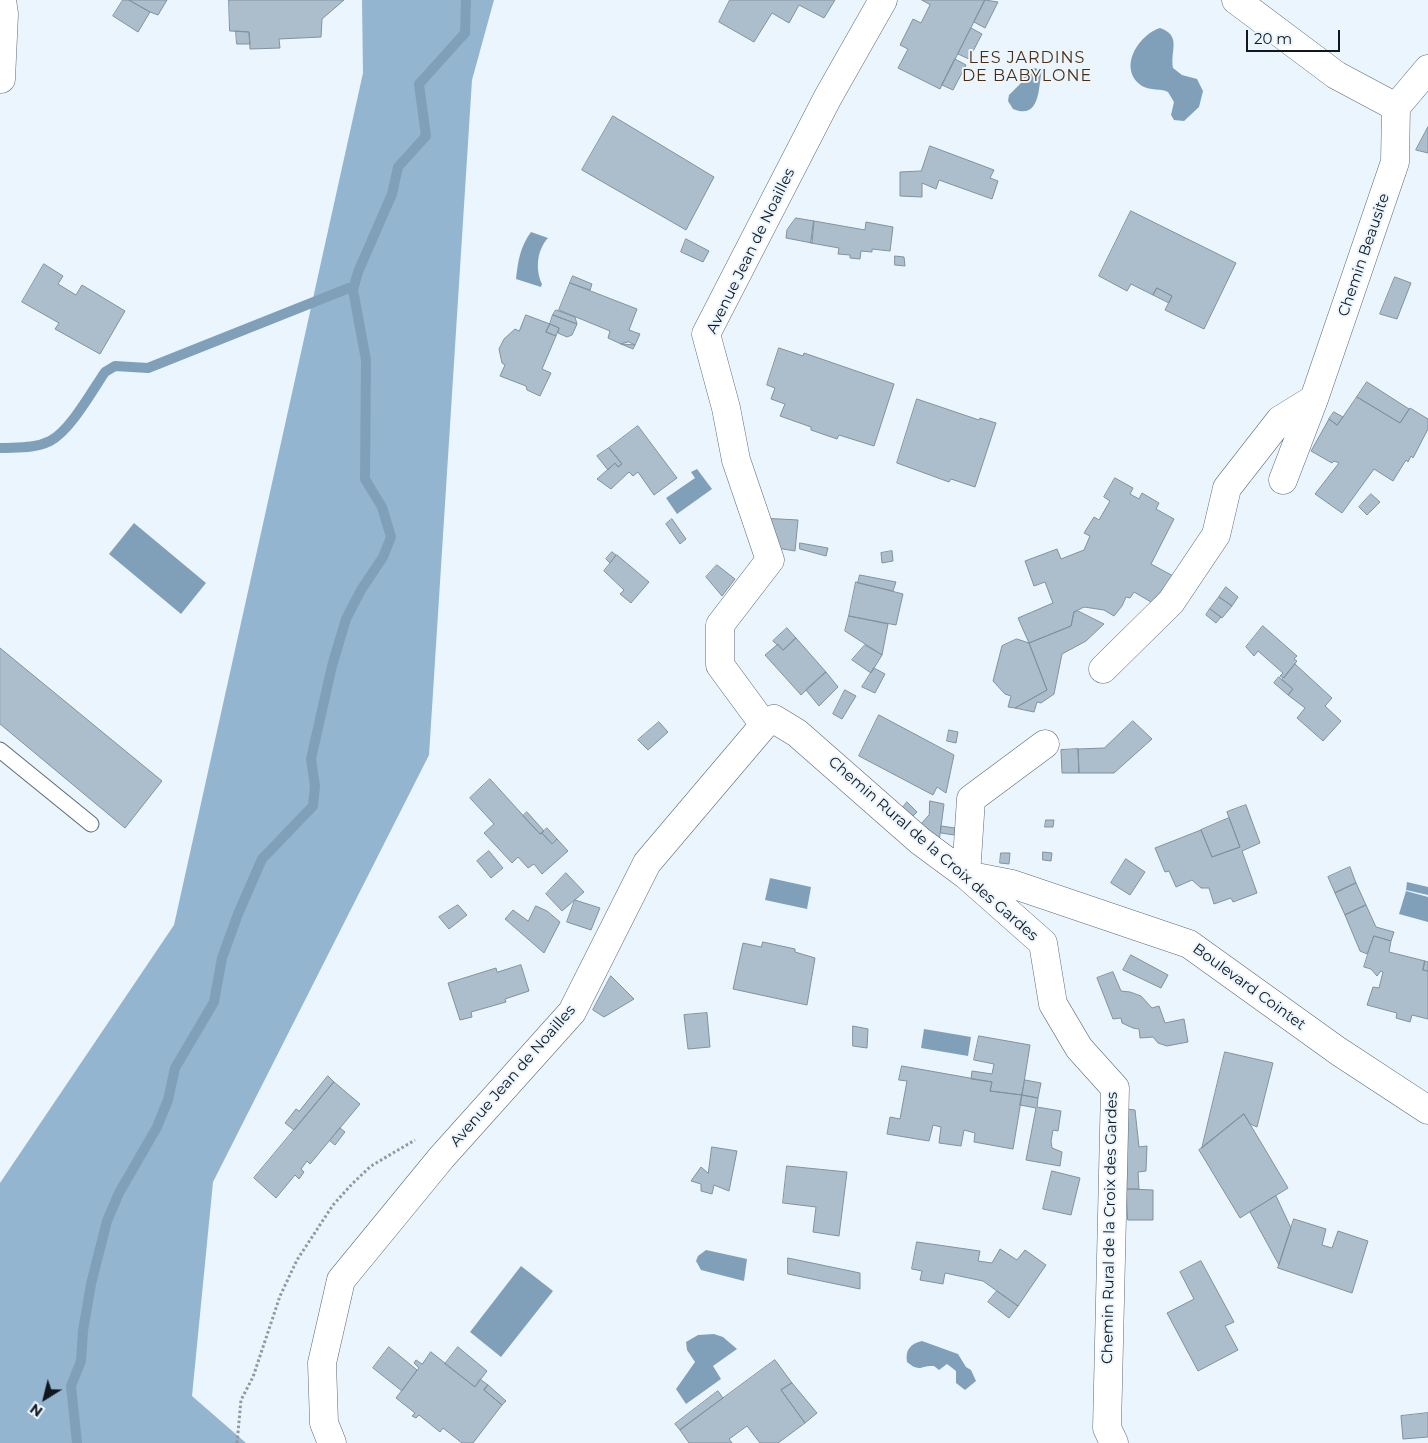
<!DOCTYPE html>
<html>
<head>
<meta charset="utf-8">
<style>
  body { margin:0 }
  #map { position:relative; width:1428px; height:1443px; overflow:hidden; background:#eaf5fe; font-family:Montserrat,sans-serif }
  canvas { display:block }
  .north { position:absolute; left:20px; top:1373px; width:50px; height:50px; -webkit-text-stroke:4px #eaf5fe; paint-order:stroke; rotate:216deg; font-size:14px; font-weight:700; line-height:20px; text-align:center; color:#11171d }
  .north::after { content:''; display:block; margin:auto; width:18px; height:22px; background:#11171d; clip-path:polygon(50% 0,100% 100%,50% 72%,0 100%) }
  .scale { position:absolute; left:1246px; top:30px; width:94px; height:22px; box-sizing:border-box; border:2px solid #11171d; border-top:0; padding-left:6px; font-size:15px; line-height:18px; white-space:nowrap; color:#11171d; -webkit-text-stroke:4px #eaf5fe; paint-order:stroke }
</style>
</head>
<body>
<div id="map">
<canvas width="1428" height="1443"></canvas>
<div class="north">N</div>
<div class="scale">20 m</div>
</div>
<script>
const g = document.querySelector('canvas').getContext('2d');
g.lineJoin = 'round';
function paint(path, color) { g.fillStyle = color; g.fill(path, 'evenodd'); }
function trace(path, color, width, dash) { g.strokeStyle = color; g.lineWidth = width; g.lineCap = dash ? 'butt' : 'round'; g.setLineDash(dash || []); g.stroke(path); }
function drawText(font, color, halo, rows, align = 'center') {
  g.font = font + ' Montserrat,sans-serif'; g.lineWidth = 4; g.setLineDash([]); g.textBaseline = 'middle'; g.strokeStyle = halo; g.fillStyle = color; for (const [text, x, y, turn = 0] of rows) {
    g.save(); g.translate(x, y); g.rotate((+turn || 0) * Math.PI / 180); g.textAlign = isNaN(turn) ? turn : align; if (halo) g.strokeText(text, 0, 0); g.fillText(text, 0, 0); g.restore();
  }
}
paint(new Path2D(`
  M362,0H494L472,80L429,755L213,1182L192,1396L246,1443H0V1183L174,925L363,73Z`), '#94b5cf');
paint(new Path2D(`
  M1160,28C1182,36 1170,50 1173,68L1182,75L1197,79L1203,91L1199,107L1184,121L1174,120L1171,115L1174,102L1168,92C1160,88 1151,91 1142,86C1117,69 1138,35 1160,28Z
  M1035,68L1042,71C1038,83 1042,121 1013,109L1008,101L1009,95L1021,83L1026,72Z
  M531,232L548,238C537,250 535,269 542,284L541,287L516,279C518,261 520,247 531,232Z
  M697,469L712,489L677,514L666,498L695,478L691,472Z
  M134,523L206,583L181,614L109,554Z
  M770,878L811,887L807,909L765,900Z
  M1407,882L1428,887V895L1406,890Z
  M1406,891L1428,897V922L1399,914Z
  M924,1029L971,1037L968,1056L921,1048Z
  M706,1250L747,1259L744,1281L701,1270L696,1261L698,1256Z
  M521,1266L553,1291L501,1357L470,1332Z
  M714,1334L723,1337L737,1349L713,1366L721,1379L686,1404L676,1389L695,1362L687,1350L686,1342L698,1335Z
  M922,1341L958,1354L966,1367L971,1370L976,1381L965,1390L956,1383V1371L947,1364L939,1370L934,1366C921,1365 920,1373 907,1362C905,1350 910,1344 922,1341Z`), '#80a0ba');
trace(new Path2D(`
  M0,448C17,447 34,449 50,441C70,431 92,391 105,372L115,366L148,368L349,288L353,290
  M77,1443L71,1386L81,1361L83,1331L91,1284L107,1221L119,1193L157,1127L168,1100L175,1068L214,1002L222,958L238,914L262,859L313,806L315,786L311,759L332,666L346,619L361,590L383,557L391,537L382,507L365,479L366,360L353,290L358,272L392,194L398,167L426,136L419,84L465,33L466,0`), '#80a0ba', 10);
const building = new Path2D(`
  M123,0H129L150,12L138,32L113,16Z
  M129,0H167L158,15L150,12Z
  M229,0H344L322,19L321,37L279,39L280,48L250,49L249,32L230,31Z
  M730,0H835L824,18L799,5L789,23L772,13L754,42L719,22Z
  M922,0H985L940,89L898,68L908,49L900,45L913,19L921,23L930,5Z
  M985,0L998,2L985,28L974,22Z
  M971,28L982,34L969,59L958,54Z
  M236,31L249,32L250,44H237Z
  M955,59L966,65L953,90L942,85Z
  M613,116L714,177L686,230L582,170Z
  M1428,127V153L1416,150Z
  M930,146L994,170L990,178L998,181L992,199L939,180L936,189L922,183V197L900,196V172L921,171Z
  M1131,211L1236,263L1204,329L1165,310L1172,296L1157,288L1153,295L1131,284L1127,291L1099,276Z
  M796,218L814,221L812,243L786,238L787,230Z
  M814,221L865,230L866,222L893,227L890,251L872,249V252L861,251L860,259L850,258V255L838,254L839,248L811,243Z
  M686,239L709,251L703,262L681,252Z
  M895,256L904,257L905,266L895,265Z
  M44,264L63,276L58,284L76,295L82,285L125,311L100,354L55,329L59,323L22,302Z
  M573,276L592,284L590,290L570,283Z
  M1395,277L1411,283L1397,319L1380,314Z
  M570,283L637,309L629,330L640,334L635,345L621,344L608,338L610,331L559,310Z
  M1157,288L1172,296L1169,303L1153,295Z
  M556,310L575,317L577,324L553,315Z
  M526,315L550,324L546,332L556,336L542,369L551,373L540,396L527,390L526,386L500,376L505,365L502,363L499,349L504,339L515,329L519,331Z
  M553,315L577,324L572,335L567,337L558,333L559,328L550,324Z
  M550,324L559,328L556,336L546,332Z
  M629,342L635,345L633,349L621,344Z
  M779,348L803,356L804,353L894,384L874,446L839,435L837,439L811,430V427L780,416L785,404L771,399L775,388L767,385Z
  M1367,382L1409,409L1400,423L1357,397Z
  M1357,397L1400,423L1410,408L1428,419V429L1413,458L1411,456L1408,462L1406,460L1393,481L1374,469L1342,513L1315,494L1339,463L1334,461L1332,463L1311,451L1329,419L1337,425Z
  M917,399L979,420L980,418L996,423L975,487L951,479L949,482L897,463Z
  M1334,412L1343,417L1337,425L1329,419Z
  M638,426L677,478L654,495L638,472L633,476L629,472L611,489L597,479L615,463L618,467L622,464L609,448Z
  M609,448L622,464L618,467L615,463L608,470L597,456Z
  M1115,478L1133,488L1130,494L1139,499L1142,493L1159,503L1156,509L1174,519L1151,564L1175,577L1151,602L1134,592L1130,598L1126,597L1122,606L1114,616L1104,610L1084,607L1074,612L1071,626L1029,643L1018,618L1053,603L1045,582L1034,586L1025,561L1057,549L1061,559L1084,550L1090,536L1084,533L1094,517L1099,520L1110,501L1104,497Z
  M1371,494L1380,502L1367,515L1359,507Z
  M761,518L798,520L795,551L777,548Z
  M672,519L686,539L680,544L666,524Z
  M800,543L828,548L826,556L800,549Z
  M892,551L893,561L882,563L881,553Z
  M612,552L616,555L610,563L606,559Z
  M617,555L649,582L631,603L620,594L624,590L604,571Z
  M717,565L735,579L722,596L706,577Z
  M860,575L896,582L893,591L858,583Z
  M856,582L903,594L896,625L849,616Z
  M1226,587L1238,597L1232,606L1219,597Z
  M1219,597L1232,606L1222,618L1210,609Z
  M1210,609L1221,617L1216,623L1206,615Z
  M1078,611L1104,624L1086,641L1062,654L1054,694L1041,703L1037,702L1034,712L1015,708L1047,690L1029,643L1071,626L1074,612Z
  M849,616L888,624L882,655L845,631Z
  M1263,626L1297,656L1294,659L1297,661L1284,678L1280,676L1283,673L1258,651L1254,656L1246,647Z
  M787,628L796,638L783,650L773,641Z
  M796,638L826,672L801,695L765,655L778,644L783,650Z
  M1017,639L1029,643L1047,690L1015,708L1008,707L1011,696L1005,694L993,681L1002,646Z
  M865,645L882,655L871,673L852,660Z
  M0,648L162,781L125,828L0,724Z
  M1295,664L1332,698L1325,706L1341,721L1323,741L1297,718L1305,708L1288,695L1293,689L1282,680Z
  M874,668L885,674L875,693L862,687Z
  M826,672L838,687L819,706L806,690Z
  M1279,677L1293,689L1288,695L1274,683Z
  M845,690L856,696L842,719L833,714Z
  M879,715L954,755L946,793L937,787L933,795L859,756Z
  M1133,721L1152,739L1114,773H1079L1078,749L1104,748Z
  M659,722L668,732L648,750L638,740Z
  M949,730L958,732L956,743L947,741Z
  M1078,749L1079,773H1062L1061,750Z
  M490,779L540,834L542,833L552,844L557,839L568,851L542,874L534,864L528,868L518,857L512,863L484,833L494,824L470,798Z
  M930,801L944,804L939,842L920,825L929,815Z
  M907,802L917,812L911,818L901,810Z
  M1246,805L1260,843L1242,851L1257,893L1233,902L1231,898L1214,904L1209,888H1201L1192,880L1176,887L1169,871L1165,872L1155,848L1201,830L1212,857L1240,847L1227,812Z
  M527,812L544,831L542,833L540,834L523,816Z
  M1229,818L1240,847L1212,857L1201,830Z
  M1046,820H1054L1053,827H1045Z
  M941,826L955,828L954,835L941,833Z
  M547,828L557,839L552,844L542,833Z
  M489,851L503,868L491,878L477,861Z
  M1043,852L1052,853L1051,861L1043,860Z
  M1001,853H1010L1009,864L1000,863Z
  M1126,859L1145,872L1130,895L1111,883Z
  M1350,867L1356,883L1335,893L1328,877Z
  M566,873L584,892L562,911L546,894Z
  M1356,883L1366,905L1345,915L1335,893Z
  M575,900L600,908L591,930L567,922Z
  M458,905L467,915L449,929L439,917Z
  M1366,905L1376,927L1394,932L1391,941L1374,936L1367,954L1360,951L1345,915Z
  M536,906L547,911L560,922L544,953L505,919L513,910L528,921Z
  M1374,936L1391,941L1389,952L1425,961L1423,970L1428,971V1019L1412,1015L1410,1022L1396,1018L1397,1013L1367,1005L1373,987L1379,988L1383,972L1381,971L1377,976L1371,969L1364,967Z
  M763,942L795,949V952L815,958L807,1005L733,989L743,943L761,947Z
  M1131,955L1168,975L1161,988L1123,970Z
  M1425,961L1428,962V971L1423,970Z
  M521,965L529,991L505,999L506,1002L471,1012L472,1017L460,1020L448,983L496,968L497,972Z
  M1113,972L1121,991L1130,992L1141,996L1152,1008L1159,1006L1165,1023L1184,1019L1188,1042L1167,1046L1158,1043L1153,1037L1140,1038L1139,1029L1133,1028L1122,1023L1121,1018L1113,1019L1097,978Z
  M611,976L634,999L604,1017L593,1010Z
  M707,1013L710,1047L688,1049L684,1015Z
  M853,1026L868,1029L867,1048L853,1046Z
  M979,1036L1030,1045L1022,1095L990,1091L992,1082L971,1079L972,1071L992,1074L994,1064L974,1060Z
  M1225,1052L1273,1063L1257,1127L1250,1124L1244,1114L1202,1148Z
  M902,1066L992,1082L990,1091L1022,1095L1013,1149L974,1142L975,1133L964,1130L961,1146L939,1143L941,1127L933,1125L929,1141L887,1134L890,1117L900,1119L907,1081L899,1080Z
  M328,1076L334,1082L294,1130L285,1123L296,1109L299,1111Z
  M1025,1080L1041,1083L1038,1098L1022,1095Z
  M334,1082L360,1104L310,1164L307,1161L301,1169L304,1172L299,1179L295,1175L276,1198L254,1178Z
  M1022,1095L1038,1098L1037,1107L1061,1111L1058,1131L1053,1130L1051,1141L1052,1148L1062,1152L1060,1166L1026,1160L1036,1108L1020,1105Z
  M1127,1109L1135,1110L1139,1147L1147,1146L1146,1171L1138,1172L1139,1189H1127Z
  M1244,1114L1288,1188L1240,1218L1199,1150Z
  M340,1128L345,1132L335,1145L330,1141Z
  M712,1147L737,1151L729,1191L714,1185L712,1194L701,1191V1184L691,1181L701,1167L708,1173Z
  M787,1166L847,1172L839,1236L813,1232L816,1207L783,1203Z
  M1052,1171L1080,1178L1071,1215L1043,1209Z
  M1127,1189L1153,1190V1220H1128Z
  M1276,1196L1291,1228L1279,1265L1250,1212Z
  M1294,1219L1326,1229L1322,1245L1332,1248L1338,1231L1368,1241L1352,1293L1278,1268Z
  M917,1242L980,1251L978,1261L992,1263L1000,1249L1017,1260L1025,1250L1046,1265L1018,1306L983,1281L945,1273L943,1284L920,1280L922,1271L912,1269Z
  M788,1258L860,1273V1289L788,1274Z
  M1201,1261L1234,1322L1225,1326L1238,1350L1198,1371L1167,1313L1194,1299L1180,1272Z
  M997,1291L1018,1306L1009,1318L988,1302Z
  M389,1347L417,1370L402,1391L373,1368Z
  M458,1347L487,1371L475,1387L445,1364Z
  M431,1352L475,1387L480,1379L488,1385L484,1390L502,1405L473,1443H462L443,1428L440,1432L419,1415L416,1418L412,1416L415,1413L396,1398L419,1368L414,1363L416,1360L422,1364Z
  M775,1360L792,1383L781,1390L805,1423L778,1443H760L747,1426L729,1439L732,1443H689L680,1430Z
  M792,1383L817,1413L805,1423L781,1390Z
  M488,1385L506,1401L502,1405L484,1390Z
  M718,1391L723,1398L680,1430L675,1424Z
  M1428,1413V1437L1403,1439L1401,1416Z`);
paint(building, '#acbecc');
trace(building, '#81929f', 1);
const lane = new Path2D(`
  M0,750L91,824`);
const street = new Path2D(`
  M1236,0L1336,75L1396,107
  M1,79L4,14L2,0
  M1283,480L1314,399L1395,162L1396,107L1428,69
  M1103,669L1171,602L1216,535L1227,488L1280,420L1314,399
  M764,725L774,719L797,733L920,841L966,875L1043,943L1053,1004L1079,1048L1115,1088L1107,1428L1114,1443
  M966,875L1012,884L1189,944L1338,1051L1428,1110
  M966,875L971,799L1045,744
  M332,1443L324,1423L322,1363L341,1280L441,1158L572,1012L647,863L764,725L720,665V625L770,560L736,460L726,408L706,334L828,97L883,0`);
trace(lane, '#5b6b78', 17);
trace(street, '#5b6b78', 29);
trace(new Path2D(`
  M237,1443L241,1400L253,1377L280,1296L297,1260L333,1205L352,1184L371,1166L415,1140`), '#9099a1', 3, [2.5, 2.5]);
trace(lane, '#fff', 15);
trace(street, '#fff', 28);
drawText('15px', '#11171d', '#eaf5fe', [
  ["Avenue Jean de Noailles",751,251,-64],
  ["Chemin Beausite",1364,255,-71],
  ["Chemin Rural de la Croix des Gardes",933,849,41],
  ["Boulevard Cointet",1249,987,36],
  ["Avenue Jean de Noailles",513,1076,-49],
  ["Chemin Rural de la Croix des Gardes",1110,1228,-89]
]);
g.letterSpacing = '1px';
drawText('16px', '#4b2e11', '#eaf5fe', [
  ["LES JARDINS",1027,58],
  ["DE BABYLONE",1027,76]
]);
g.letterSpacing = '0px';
</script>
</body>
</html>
